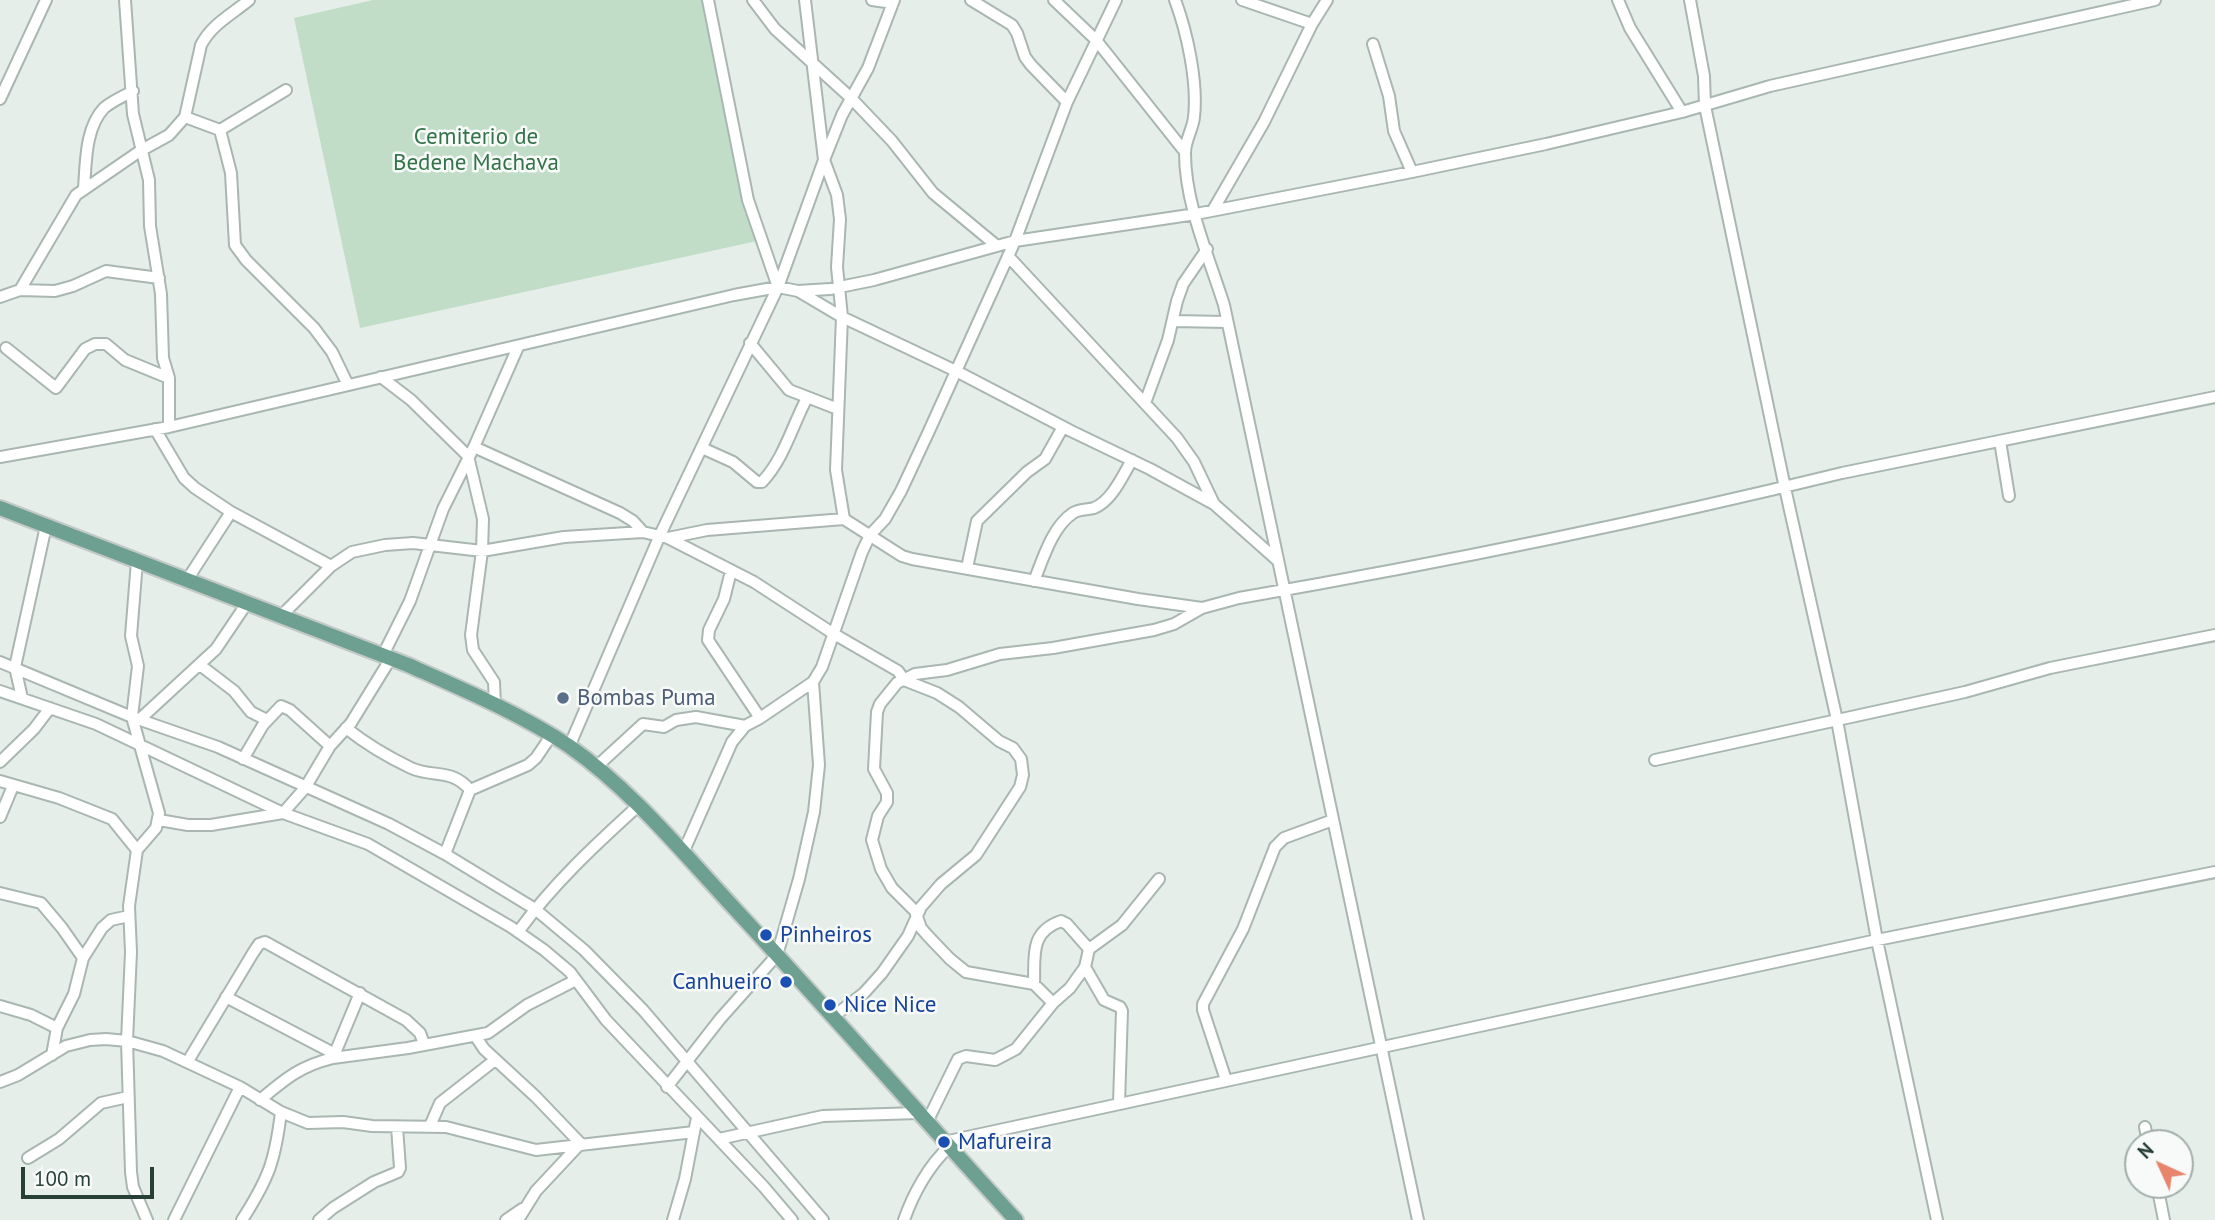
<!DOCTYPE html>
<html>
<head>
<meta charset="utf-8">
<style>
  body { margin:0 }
  #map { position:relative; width:2215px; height:1220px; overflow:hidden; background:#e6eeea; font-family:"PT Sans",sans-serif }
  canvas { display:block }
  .north { position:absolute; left:2124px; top:1129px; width:70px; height:70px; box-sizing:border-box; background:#f7faf8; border:2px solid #a3afab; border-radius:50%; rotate:315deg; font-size:19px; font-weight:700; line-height:28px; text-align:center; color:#263f37 }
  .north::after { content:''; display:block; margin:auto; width:24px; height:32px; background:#e7846b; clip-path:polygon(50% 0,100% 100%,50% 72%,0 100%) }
  .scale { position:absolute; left:21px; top:1167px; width:133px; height:32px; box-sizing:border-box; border:4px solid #263f37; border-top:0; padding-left:9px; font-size:21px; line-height:24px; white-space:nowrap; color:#263f37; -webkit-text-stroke:5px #f7faf8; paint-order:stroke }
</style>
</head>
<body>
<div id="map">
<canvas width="2215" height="1220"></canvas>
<div class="north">N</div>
<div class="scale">100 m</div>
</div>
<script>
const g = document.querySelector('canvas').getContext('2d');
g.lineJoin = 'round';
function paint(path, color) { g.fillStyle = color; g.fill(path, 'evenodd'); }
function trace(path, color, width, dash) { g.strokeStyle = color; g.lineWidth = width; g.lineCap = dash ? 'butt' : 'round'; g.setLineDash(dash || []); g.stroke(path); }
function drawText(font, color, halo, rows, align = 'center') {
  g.font = font + ' "PT Sans",sans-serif'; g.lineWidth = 5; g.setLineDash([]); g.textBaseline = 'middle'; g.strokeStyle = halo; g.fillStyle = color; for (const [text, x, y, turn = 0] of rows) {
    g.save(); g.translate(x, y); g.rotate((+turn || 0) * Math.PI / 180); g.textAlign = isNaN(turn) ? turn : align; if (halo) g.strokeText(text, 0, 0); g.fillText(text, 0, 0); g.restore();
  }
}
paint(new Path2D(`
  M373,0H706L757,241L360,328L294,18Z`), '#c1ddc7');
const minor = new Path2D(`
  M125,0L133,114L149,180L150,226L161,294L163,358L169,378V427
  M708,0L748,200L778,287
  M753,0L775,29L851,98L892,141L933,193L997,246
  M872,0L893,3
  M894,0L868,68L842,115L824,160L837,195L840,219L837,267L842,317L836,470L844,519L902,556L912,559L1138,599L1202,608L1239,598C1441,563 1642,522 1842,473L2215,397
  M971,0L1012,25L1017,33L1025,57L1031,65L1067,102
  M1054,0L1096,40L1185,152
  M1175,0C1187,32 1198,82 1194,117C1193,129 1185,140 1185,153C1185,204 1209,257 1224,305L1418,1220
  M1242,0L1312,24
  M1618,0L1630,28L1682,112
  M1690,0L1704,76L1705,106L1785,488L1837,720L1877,940L1937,1220
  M1373,44L1389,96L1394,131L1412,172
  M0,99L46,0
  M185,117L220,130L231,173L235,245L246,260L314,328L332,352L348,385
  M220,130L286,90
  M84,188C86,163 85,128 104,108C112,101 124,96 133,91
  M1213,210L1264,122L1312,24L1327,0
  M1008,256L1177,438L1194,462L1214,504
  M20,290L76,195L140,151L169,135L185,117L201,45C212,24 231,15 249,0
  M798,291L842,317L956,371L1071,431L1150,469L1214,504L1277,560
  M0,297L20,290L55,291L73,286L106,271L159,278
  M1173,321L1227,322
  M750,343L789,390L838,409
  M6,348L56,388L85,349L95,344H106L125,360L169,378
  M381,377L411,400L468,456L483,519L482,551L471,635L473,650L494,682L495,705
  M1145,403L1168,340L1177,301L1183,284L1207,249
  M155,429L184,478L195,488L231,512L331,566
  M2000,441L2009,496
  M474,447L620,513L633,521L643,532
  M702,448L733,462L757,482H762C784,459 792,426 807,398
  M0,457L169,427L734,295L778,287L798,291L830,289L874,280L1015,241L1196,214L1412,172L1546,144L1682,112L1770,86L2155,0
  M668,538L707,530L844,519
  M137,561L131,636L138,666L132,717L159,813L156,828L137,850L129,906L131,952L127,1041L131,1172L133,1187L147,1220
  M967,568L977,521L1027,472L1045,459L1063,427
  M731,571L724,599L709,630L708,640L760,718
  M187,580L231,512
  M1034,581C1043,559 1052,527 1073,513C1079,509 1087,510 1094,508C1112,501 1123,475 1132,460
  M281,616L331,566L352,552L385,545L413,543L482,551L564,537L643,532L668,538L754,582L834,634L898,671L904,680L937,693L959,707L999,741L1013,748L1021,759L1023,775L1020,787L976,855L941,884L921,907L908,936L882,973L864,993L834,1016
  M383,655L410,601L443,509L474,447L518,347
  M0,662L132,717L218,747L389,824L445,854L535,909L584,950L643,1010L823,1220
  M200,665L234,691L251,712L267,720
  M0,691L96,724L283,813L368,844L511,927L544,950L570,972L606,1020L764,1187L792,1220
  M22,698L15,667L46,526
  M139,720L216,649L247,603
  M346,728C366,744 388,757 411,768C433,778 452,768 470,790
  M569,747L660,535L778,287L824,160L805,0
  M243,759L263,725L281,706L290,710L330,746
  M1655,760L1965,692L2050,668L2215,635
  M0,762L34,729L50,708
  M595,768L643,724L664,727L676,720L696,717L745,726
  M0,781L59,798L112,819L137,850
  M470,790L528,765L536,758L551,736
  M0,817L13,786
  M159,820L188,825H211L283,813L305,788L330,746L351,723L391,658
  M683,853L732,742L745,726L760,718L813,682L822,667L862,552L870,535L885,519L901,491L929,431L1015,241L1067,102L1116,0
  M445,854L470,790
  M0,893L41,903L62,928L83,958
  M518,932C552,885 595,845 638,806
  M1085,967L1104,1000L1120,1007L1122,1011L1119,1103
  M1034,984C1035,957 1029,932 1061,921L1067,924L1089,949
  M226,997L335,1054
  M1053,1003L1034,984L966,972L950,959L928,936L921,928L915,911L892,888L881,869L872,840L878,816L887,802V793L874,769L877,712L880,704L897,683L915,674L947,670L1000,654L1053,648L1154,630L1174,624L1202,608
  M0,1006L31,1015L57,1028
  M476,1037L484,1049L536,1097L582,1145
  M52,1055L57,1028L74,994L83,958L102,928L111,920L129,916
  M333,1058L408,1048L488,1033L527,1005L576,980
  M188,1061L253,953L259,944L265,942L406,1020L420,1033L424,1044
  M1226,1080L1203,1010V1004L1243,929L1275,847L1284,838L1333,820
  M0,1082L18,1075L66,1046L90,1040L106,1039L127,1041L163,1051L240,1087L281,1112L308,1123L343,1122L372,1126L446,1127L536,1150L694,1132L697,1118
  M667,1087L720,1019L777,955L799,879L814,812L819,765L813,682
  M260,1100C285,1079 300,1066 333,1058L360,993
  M927,1122L958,1059L966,1056L995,1060L1016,1049L1053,1003L1070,988L1085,967L1089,949L1122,925L1159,879
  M430,1126L440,1103L495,1060
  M2145,1127L2148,1143
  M719,1139L823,1116L918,1113
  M944,1142L1877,940L2215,872
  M28,1158L59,1139L101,1103L128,1097
  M2157,1185L2164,1220
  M174,1220L240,1087
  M242,1220C269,1178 275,1161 281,1112
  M319,1220L333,1208L374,1182L398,1172L400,1168L397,1127
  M506,1220L522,1209
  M518,1220L536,1191L579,1145
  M673,1220L685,1179L694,1132
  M904,1220C913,1194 929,1165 949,1147`);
const major = new Path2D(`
  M0,508L408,665C462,689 519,713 569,746C632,790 683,853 735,909C830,1012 922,1117 1016,1220`);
trace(minor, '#a9b6b1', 14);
trace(major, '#c2c9c7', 18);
trace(minor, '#fff', 10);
trace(major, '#6ea091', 14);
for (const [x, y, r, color] of [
  [563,698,7,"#5c6f8a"],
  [766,935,7,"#1a4fb4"],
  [786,982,7,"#1a4fb4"],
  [830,1005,7,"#1a4fb4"],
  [944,1142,7,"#1a4fb4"]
]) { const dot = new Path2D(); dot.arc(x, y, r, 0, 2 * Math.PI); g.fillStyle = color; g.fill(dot); trace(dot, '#f7faf8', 2.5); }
drawText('23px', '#337349', '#f7faf8', [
  ["Cemiterio de",476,137],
  ["Bedene Machava",476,163]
]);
drawText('23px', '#4e5e75', '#f7faf8', [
  ["Bombas Puma",577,698]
], 'left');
drawText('23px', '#164399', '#f7faf8', [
  ["Pinheiros",780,935],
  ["Canhueiro",772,982,"right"],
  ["Nice Nice",844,1005],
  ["Mafureira",958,1142]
], 'left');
</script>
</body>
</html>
